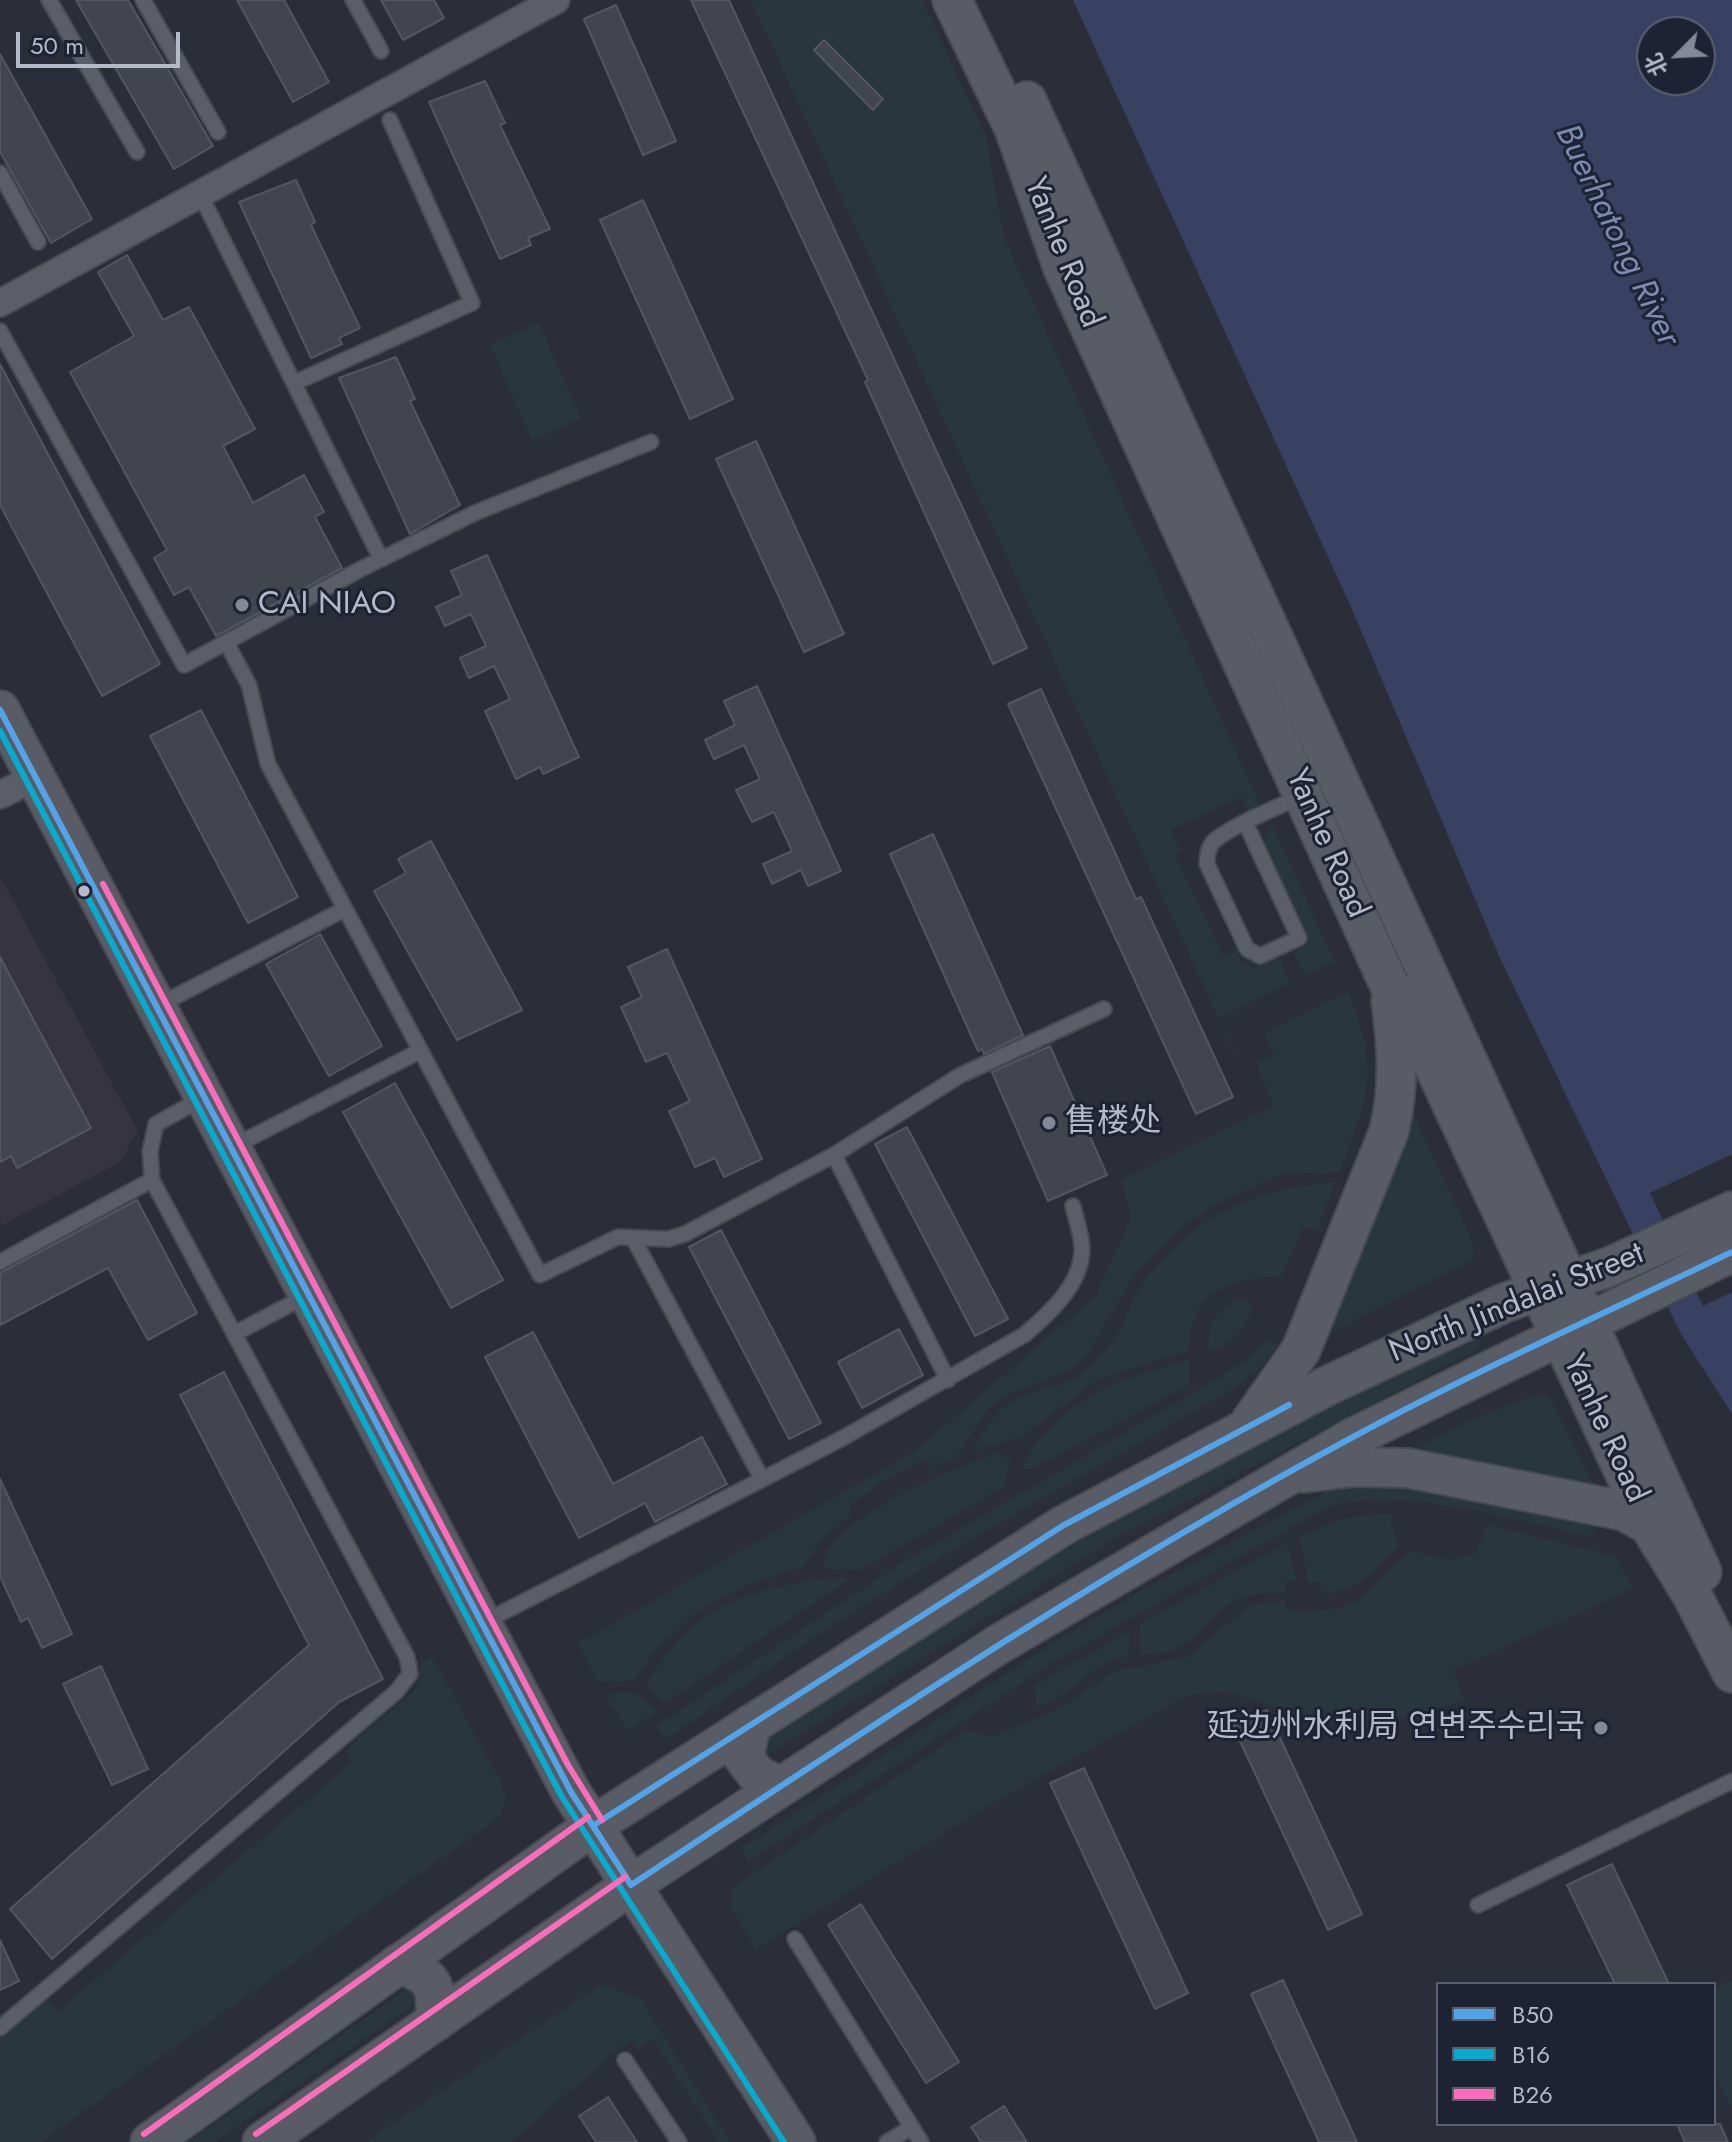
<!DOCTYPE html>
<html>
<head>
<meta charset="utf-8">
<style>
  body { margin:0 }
  #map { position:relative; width:1732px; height:2142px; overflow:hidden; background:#2b2e38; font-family:Jost,"Noto Sans SC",sans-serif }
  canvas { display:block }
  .legend { position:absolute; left:1436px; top:1982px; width:280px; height:144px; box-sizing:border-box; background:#1e2334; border:2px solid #5a5f70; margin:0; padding:10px 14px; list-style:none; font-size:24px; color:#b5b9c9 }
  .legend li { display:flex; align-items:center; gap:16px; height:40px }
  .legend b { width:40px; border:2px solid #5a5f70 }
  .north { position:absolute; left:1636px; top:16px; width:80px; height:80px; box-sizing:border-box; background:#1e2334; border:2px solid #5a5f70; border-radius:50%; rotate:246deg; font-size:22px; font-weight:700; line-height:32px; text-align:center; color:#b5b9c9 }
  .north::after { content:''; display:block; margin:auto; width:28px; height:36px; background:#858896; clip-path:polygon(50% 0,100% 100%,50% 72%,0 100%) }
  .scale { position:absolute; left:16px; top:32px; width:164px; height:36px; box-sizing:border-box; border:4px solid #b5b9c9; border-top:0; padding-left:10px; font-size:24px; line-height:28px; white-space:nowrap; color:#b5b9c9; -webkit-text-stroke:6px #1e2334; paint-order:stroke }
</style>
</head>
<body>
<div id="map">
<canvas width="1732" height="2142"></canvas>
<ul class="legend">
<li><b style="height:10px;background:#53a3e8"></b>B50</li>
<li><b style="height:10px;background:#06acd0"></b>B16</li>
<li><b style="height:10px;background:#fb6dba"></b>B26</li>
</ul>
<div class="north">北</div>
<div class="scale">50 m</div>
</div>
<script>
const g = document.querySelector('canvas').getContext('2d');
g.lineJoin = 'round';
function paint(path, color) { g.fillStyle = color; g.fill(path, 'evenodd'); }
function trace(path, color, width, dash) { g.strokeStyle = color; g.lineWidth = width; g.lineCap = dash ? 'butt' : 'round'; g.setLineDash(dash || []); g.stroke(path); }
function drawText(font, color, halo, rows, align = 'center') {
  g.font = font + ' Jost,"Noto Sans SC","Noto Sans KR",sans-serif'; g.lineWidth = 6; g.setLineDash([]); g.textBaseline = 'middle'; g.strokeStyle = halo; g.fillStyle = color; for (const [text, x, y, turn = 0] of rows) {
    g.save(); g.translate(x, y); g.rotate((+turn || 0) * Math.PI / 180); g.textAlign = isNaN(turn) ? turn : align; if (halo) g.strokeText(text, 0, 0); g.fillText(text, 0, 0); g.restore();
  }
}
paint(new Path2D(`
  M0,876L137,1130L122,1161L0,1226Z`), '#373442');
paint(new Path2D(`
  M751,0H922L986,137L1004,238L1260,805L1249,811L1241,797L1171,830L1181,851L1175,855L1223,956L1236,950L1241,962L1254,968L1279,958L1290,983L1219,1017L1253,1093Z
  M539,323L581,419L532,440L490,345Z
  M1272,824L1334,961L1305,976L1294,952L1310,943L1263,840Z
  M1348,992C1381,1073 1368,1094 1340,1172L1287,1174L1269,1179L1209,1208L1178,1230L1137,1271L1086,1356L1065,1372L1002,1397L988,1409L958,1455L933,1467L927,1458L882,1481L849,1506L851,1515L825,1537L801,1567L745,1585L696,1612L653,1654L634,1680L598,1682L578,1644L916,1451L1096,1296L1131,1217L1121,1180L1274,1106L1256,1063L1274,1055L1264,1034Z
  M1410,1107L1473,1243V1260L1321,1337Z
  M1335,1183L1317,1229L1303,1227L1282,1276C1229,1279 1191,1290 1188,1351L1100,1378L1022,1436L972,1451C994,1416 1001,1400 1042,1389C1056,1386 1071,1383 1082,1374C1098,1361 1115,1341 1124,1322C1129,1311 1132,1299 1139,1289C1187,1219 1252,1187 1335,1183Z
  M1246,1298L1252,1309C1248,1325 1228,1351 1210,1349C1202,1326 1224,1300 1246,1298Z
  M1476,1335L1480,1341L1478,1349L1115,1538L765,1756L763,1743C933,1629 1108,1519 1290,1424C1351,1392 1414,1364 1476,1335Z
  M1265,1340L1278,1345L1258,1370L1229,1391L945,1554L823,1631L666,1739L657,1726L902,1563L1219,1378L1244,1361Z
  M1189,1360L1190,1384L1031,1469H1021C1053,1403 1122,1377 1189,1360Z
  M1543,1394L1551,1399L1598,1493L1414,1453C1422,1439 1524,1397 1543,1394Z
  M1000,1453L1011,1461L1004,1486L860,1570L823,1568C819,1523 963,1463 1000,1453Z
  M1375,1480L1597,1520L1592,1536C1519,1522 1396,1483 1327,1507L1053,1662L749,1861L741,1849L1061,1638L1141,1591L1335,1487Z
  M1386,1513L1393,1514L1391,1524L1399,1547C1369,1572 1365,1588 1323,1594L1319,1582H1308L1300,1536L1343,1519Z
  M1487,1525L1614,1556L1633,1588L1453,1670L1464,1701L1404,1718L1367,1724H1337L1308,1719L1230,1691L1185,1696L996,1801L756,1949L733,1910L730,1894L735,1886L963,1732L970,1730L991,1737L1060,1709L1116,1671L1188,1657L1250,1605L1285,1601L1286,1610C1312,1611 1345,1613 1366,1594C1382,1580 1394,1564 1412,1551L1449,1560L1476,1553Z
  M1287,1543L1297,1580H1286L1285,1593C1268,1593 1251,1592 1235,1600C1195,1622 1199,1655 1141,1654L1140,1624Z
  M832,1578L849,1579L665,1703L646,1683C699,1605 741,1590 832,1578Z
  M1129,1632V1655C1085,1664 1080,1693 1037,1706L1034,1686Z
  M432,1657L501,1782L505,1796L501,1816L40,2142H0V2035L45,1999L57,2012L353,1762L346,1750L415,1690L419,1682L420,1665Z
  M617,1693L637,1694L656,1711L628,1731L606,1696Z
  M1732,1979V2110L1714,2073V1989Z
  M414,1984L423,1998L215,2142H188Z
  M603,1984L641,2000L730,2142H719L653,2039L638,2050L631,2039L510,2142H366Z`), '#28373e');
paint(new Path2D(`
  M1073,0H1732V1414L1681,1334L1500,958L1351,607ZM1652,32H1700V80H1652Z`), '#384161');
paint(new Path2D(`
  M1732,1154V1292L1703,1306L1650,1193Z`), '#2b2e38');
const building = new Path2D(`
  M76,0H128L213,146L174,169Z
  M237,0H284L329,82L293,102Z
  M381,0H434L444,18L403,40Z
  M691,0H729L1027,648L993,664L865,382L868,380Z
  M616,5L676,141L643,155L584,19Z
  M824,40L883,99L873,110L814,50Z
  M0,54L92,219L51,243L0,152Z
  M485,81L505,123L500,125L550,229L528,238L531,245L500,259L429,102Z
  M296,180L315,222L311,225L360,328L339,338L342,344L311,358L239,202Z
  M643,200L733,399L690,419L600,220Z
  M127,255L163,320L189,307L255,429L223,446L253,503L304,475L324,512L315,517L342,568L216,636L189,587L174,595L154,558L167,550L70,372L134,336L98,272Z
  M396,357L415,399L410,401L460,505L410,534L339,378Z
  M0,364L160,664L102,696L0,505Z
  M756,441L844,634L804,652L716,459Z
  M487,555L579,757L543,774L540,767L516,779L485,711L510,699L494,666L469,678L460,658L486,646L471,614L445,626L436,607L462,595L451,571Z
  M757,686L841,871L808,886L801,870L772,884L763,864L792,851L774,812L752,822L736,790L760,779L744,745L714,759L705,740L735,725L724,701Z
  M1041,689L1136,899L1141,897L1233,1097L1196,1114L1008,704Z
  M201,710L298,897L248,923L150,736Z
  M933,834L1023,1035L984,1054L982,1049L978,1051L890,854Z
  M431,841L522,1010L457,1040L374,891L406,873L398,859Z
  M320,934L382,1046L329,1076L266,964Z
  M667,949L762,1159L724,1177L715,1158L695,1167L669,1111L690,1101L667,1053L646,1062L621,1007L642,997L628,967Z
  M0,957L91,1128L17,1168L11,1156L0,1162Z
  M1050,1046L1107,1175L1048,1201L992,1072Z
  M395,1083L503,1280L451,1308L343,1112Z
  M907,1127L1008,1319L975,1336L875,1144Z
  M137,1200L197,1313L148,1340L108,1268L0,1325V1273Z
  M721,1230L821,1423L789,1439L689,1247Z
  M899,1329L923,1375L862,1408L838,1362Z
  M533,1332L613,1484L702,1437L727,1484L655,1522L645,1503L579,1538L485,1357Z
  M224,1372L383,1679L339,1702L52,1959L10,1909L309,1645L180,1395Z
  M0,1479L72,1634L42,1648L28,1618L21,1622L0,1576Z
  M101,1666L148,1769L112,1785L63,1684Z
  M1267,1710L1362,1914L1328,1930L1233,1726Z
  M1084,1768L1188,1993L1155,2009L1050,1783Z
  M1612,1864L1669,1984H1615L1567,1885Z
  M861,1904L959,2062L926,2083L828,1925Z
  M0,1940L19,1981L0,1990Z
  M1283,1980L1357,2142H1319L1251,1994Z
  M608,2097L637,2142H596L579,2116Z
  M1004,2106L1027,2142H981L971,2127Z
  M1677,2124H1720L1728,2142H1685Z`);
paint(building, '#42454e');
trace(building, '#535660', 2);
const lane = new Path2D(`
  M49,0L137,152
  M143,0L218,132
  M353,0L381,51
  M0,173L38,242
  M200,194L381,559
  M0,331L184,665L361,569L477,512L651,442
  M294,383L472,303L390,120
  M226,642L249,685L268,764L540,1275L618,1237L668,1239L685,1234L834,1155L959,1076L1104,1009
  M1246,824L1299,938L1260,956L1247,949L1207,864C1207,855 1208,846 1215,840C1240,821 1275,809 1303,795
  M157,1006L345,909
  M232,1147L420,1051
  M834,1155L948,1380
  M633,1238L762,1479
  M0,1262L152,1180
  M234,1334L308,1295
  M482,1623L841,1439L1024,1335C1049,1314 1082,1284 1082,1249C1082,1235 1076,1220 1073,1206
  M1478,1905L1732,1781
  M795,1939L921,2142
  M0,2028L396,1692L410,1674L407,1657L152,1180L150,1152L156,1124L203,1098
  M625,2060L679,2142
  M887,2142L912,2127`);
const street = new Path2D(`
  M0,303L556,0
  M0,795L36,777`);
const secondary = new Path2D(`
  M952,0L1014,128L1063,268L1388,982L1418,1032L1649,1525L1692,1595L1732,1673
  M1027,101L1702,1572
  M0,710L571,1792L796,2142
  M1251,1421L1301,1350L1389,1131C1400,1086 1397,1046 1391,1001
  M1304,1473L1353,1467L1408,1468L1624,1511L1649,1525
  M751,1724L744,1758L757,1775L779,1786
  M398,1964C435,1976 437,1985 435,2022
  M150,2142L594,1825L1064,1525L1329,1385L1504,1303L1609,1267L1732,1211
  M262,2142L631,1885L999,1644L1354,1437L1732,1252`);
trace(lane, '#474a51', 18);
trace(street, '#474a51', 30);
trace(secondary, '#474a51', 42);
trace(lane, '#5b5e66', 14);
trace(street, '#5b5e66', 26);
trace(secondary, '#595b65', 38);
trace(new Path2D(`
  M0,710L571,1792L631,1885C867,1729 1103,1571 1353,1437C1477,1370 1605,1313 1732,1252
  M594,1825L1064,1525L1289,1405`), '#53a3e8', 6);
trace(new Path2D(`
  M0,731L562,1797L784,2142`), '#06acd0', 6);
trace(new Path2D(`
  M103,884L568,1765L602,1820
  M144,2134L588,1817
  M256,2134L625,1877`), '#fb6dba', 6);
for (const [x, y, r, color] of [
  [242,605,8,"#858896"],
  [84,891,7,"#b5b9c9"],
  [1049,1123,8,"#858896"],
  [1601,1728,8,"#858896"]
]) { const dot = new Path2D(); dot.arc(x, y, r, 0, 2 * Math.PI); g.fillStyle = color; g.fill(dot); trace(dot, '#1e2334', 3); }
drawText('32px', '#b5b9c9', '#1e2334', [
  ["Yanhe Road",1062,253,68],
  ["Yanhe Road",1326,844,66],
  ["North Jindalai Street",1517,1304,-22],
  ["Yanhe Road",1604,1429,65]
]);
drawText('32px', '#b5b9c9', '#1e2334', [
  ["CAI NIAO",258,605],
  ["售楼处",1065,1123],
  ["延边州水利局 연변주수리국",1585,1728,"right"]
], 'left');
drawText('italic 34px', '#7c8ab1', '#1e2334', [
  ["Buerhatong River",1616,236,64]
]);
</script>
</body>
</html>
